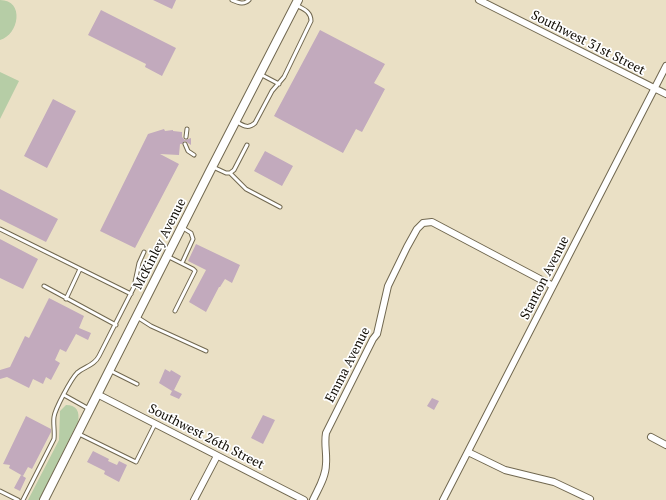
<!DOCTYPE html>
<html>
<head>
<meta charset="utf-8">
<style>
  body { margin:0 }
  canvas { display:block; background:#eae0c5 }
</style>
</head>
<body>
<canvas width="666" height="500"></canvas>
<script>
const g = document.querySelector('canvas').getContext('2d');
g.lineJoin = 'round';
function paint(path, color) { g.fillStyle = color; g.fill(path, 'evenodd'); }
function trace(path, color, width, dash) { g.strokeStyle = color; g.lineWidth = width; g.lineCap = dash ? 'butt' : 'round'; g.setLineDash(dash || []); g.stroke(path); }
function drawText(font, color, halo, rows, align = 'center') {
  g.font = font + ' "PT Serif",serif'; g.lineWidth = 3.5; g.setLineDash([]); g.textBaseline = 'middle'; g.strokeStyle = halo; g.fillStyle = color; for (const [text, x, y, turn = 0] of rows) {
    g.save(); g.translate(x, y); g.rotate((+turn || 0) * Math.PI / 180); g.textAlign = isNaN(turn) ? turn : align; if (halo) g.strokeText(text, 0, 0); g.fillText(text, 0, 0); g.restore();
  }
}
paint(new Path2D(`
  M0,0C25,0 19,35 0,40Z
  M0,72L19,81L0,119Z
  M66,405C77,405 80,412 78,422L39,500H28L59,440L60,411Z`), '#b6cda6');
paint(new Path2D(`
  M153,0H176L172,9Z
  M101,10L176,48L162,76L145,67L146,64L88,35Z
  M320,30L385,64L374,83L385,89L362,132L356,129L343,153L274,116Z
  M53,99L76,111L47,168L24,156Z
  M164,129L165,131L173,130V131L182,132V137L185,140L191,138V145L185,141L182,144H180L179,155L160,154L179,164L135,248L100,231L148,134Z
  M265,151L293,166L282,186L254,171Z
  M0,189L58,219L46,242L0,219Z
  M0,239L38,259L23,289L0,278Z
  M196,244L240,265L232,283L225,279L220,287H219L206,312L189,302L206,270L188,261Z
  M49,298L84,316L79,328L91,333L88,340L76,334L66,352L60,349L55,360L60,363L51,380L46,377L43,384L33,379L29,388L7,377L0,379V370L10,367L25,336L29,338Z
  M165,369L170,372L171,370L181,376L174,390L182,394L179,399L170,395L172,391L159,383Z
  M432,398L439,401L434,410L427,406Z
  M263,415L275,420L263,444L251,438Z
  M26,416L51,429V432L32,469L28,467L23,476L9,468L10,465L3,464Z
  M93,451L109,459L108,461L117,465L119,461L127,465L119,482L104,474L105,471L87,462Z
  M21,475L26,478L20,491L14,488Z`), '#c2aabd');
const service = new Path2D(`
  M232,0C239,3 244,5 249,0
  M260,74L279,84
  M237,122C244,126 248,129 255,123L272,91L284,77L311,21C311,11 303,9 296,5
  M186,137L187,129
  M185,144L188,151L194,155
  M213,167L226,173H230L234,170L247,145
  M230,173L246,189L280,207
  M0,229L131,294
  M169,257L193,269L195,271L175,311
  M182,263L193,239L191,233L183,228
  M44,286L116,325
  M66,299L80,269
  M137,317L151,326L206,351
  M111,371L137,384
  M64,395L89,409
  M79,434L136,462L155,424
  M0,491L18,500
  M23,500L54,439C55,431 53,424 54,417C55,409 71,379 77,373C85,366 94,366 99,356L134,287L139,263L144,252`);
const minor = new Path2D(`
  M479,0L666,94
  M97,394L304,500
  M651,437L666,445
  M468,452L505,470L554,482L590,499
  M194,500L217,456
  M313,500C318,489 326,477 326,464C327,453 324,444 326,433L373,339L377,334L388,286L407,247L417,229L423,223L432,222L553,286
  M443,500L666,66`);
const secondary = new Path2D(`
  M44,500L210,171L298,0`);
trace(service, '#716850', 5);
trace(minor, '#716850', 8);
trace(secondary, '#716850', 10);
trace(service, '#fff', 3);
trace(minor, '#fff', 6);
trace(secondary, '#fff', 8);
drawText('13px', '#110d05', '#fff', [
  ["Southwest 31st Street",588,43,27],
  ["McKinley Avenue",160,244,-63],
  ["Stanton Avenue",545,278,-63],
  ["Emma Avenue",348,365,-63],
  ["Southwest 26th Street",206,437,27]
]);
</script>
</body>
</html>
